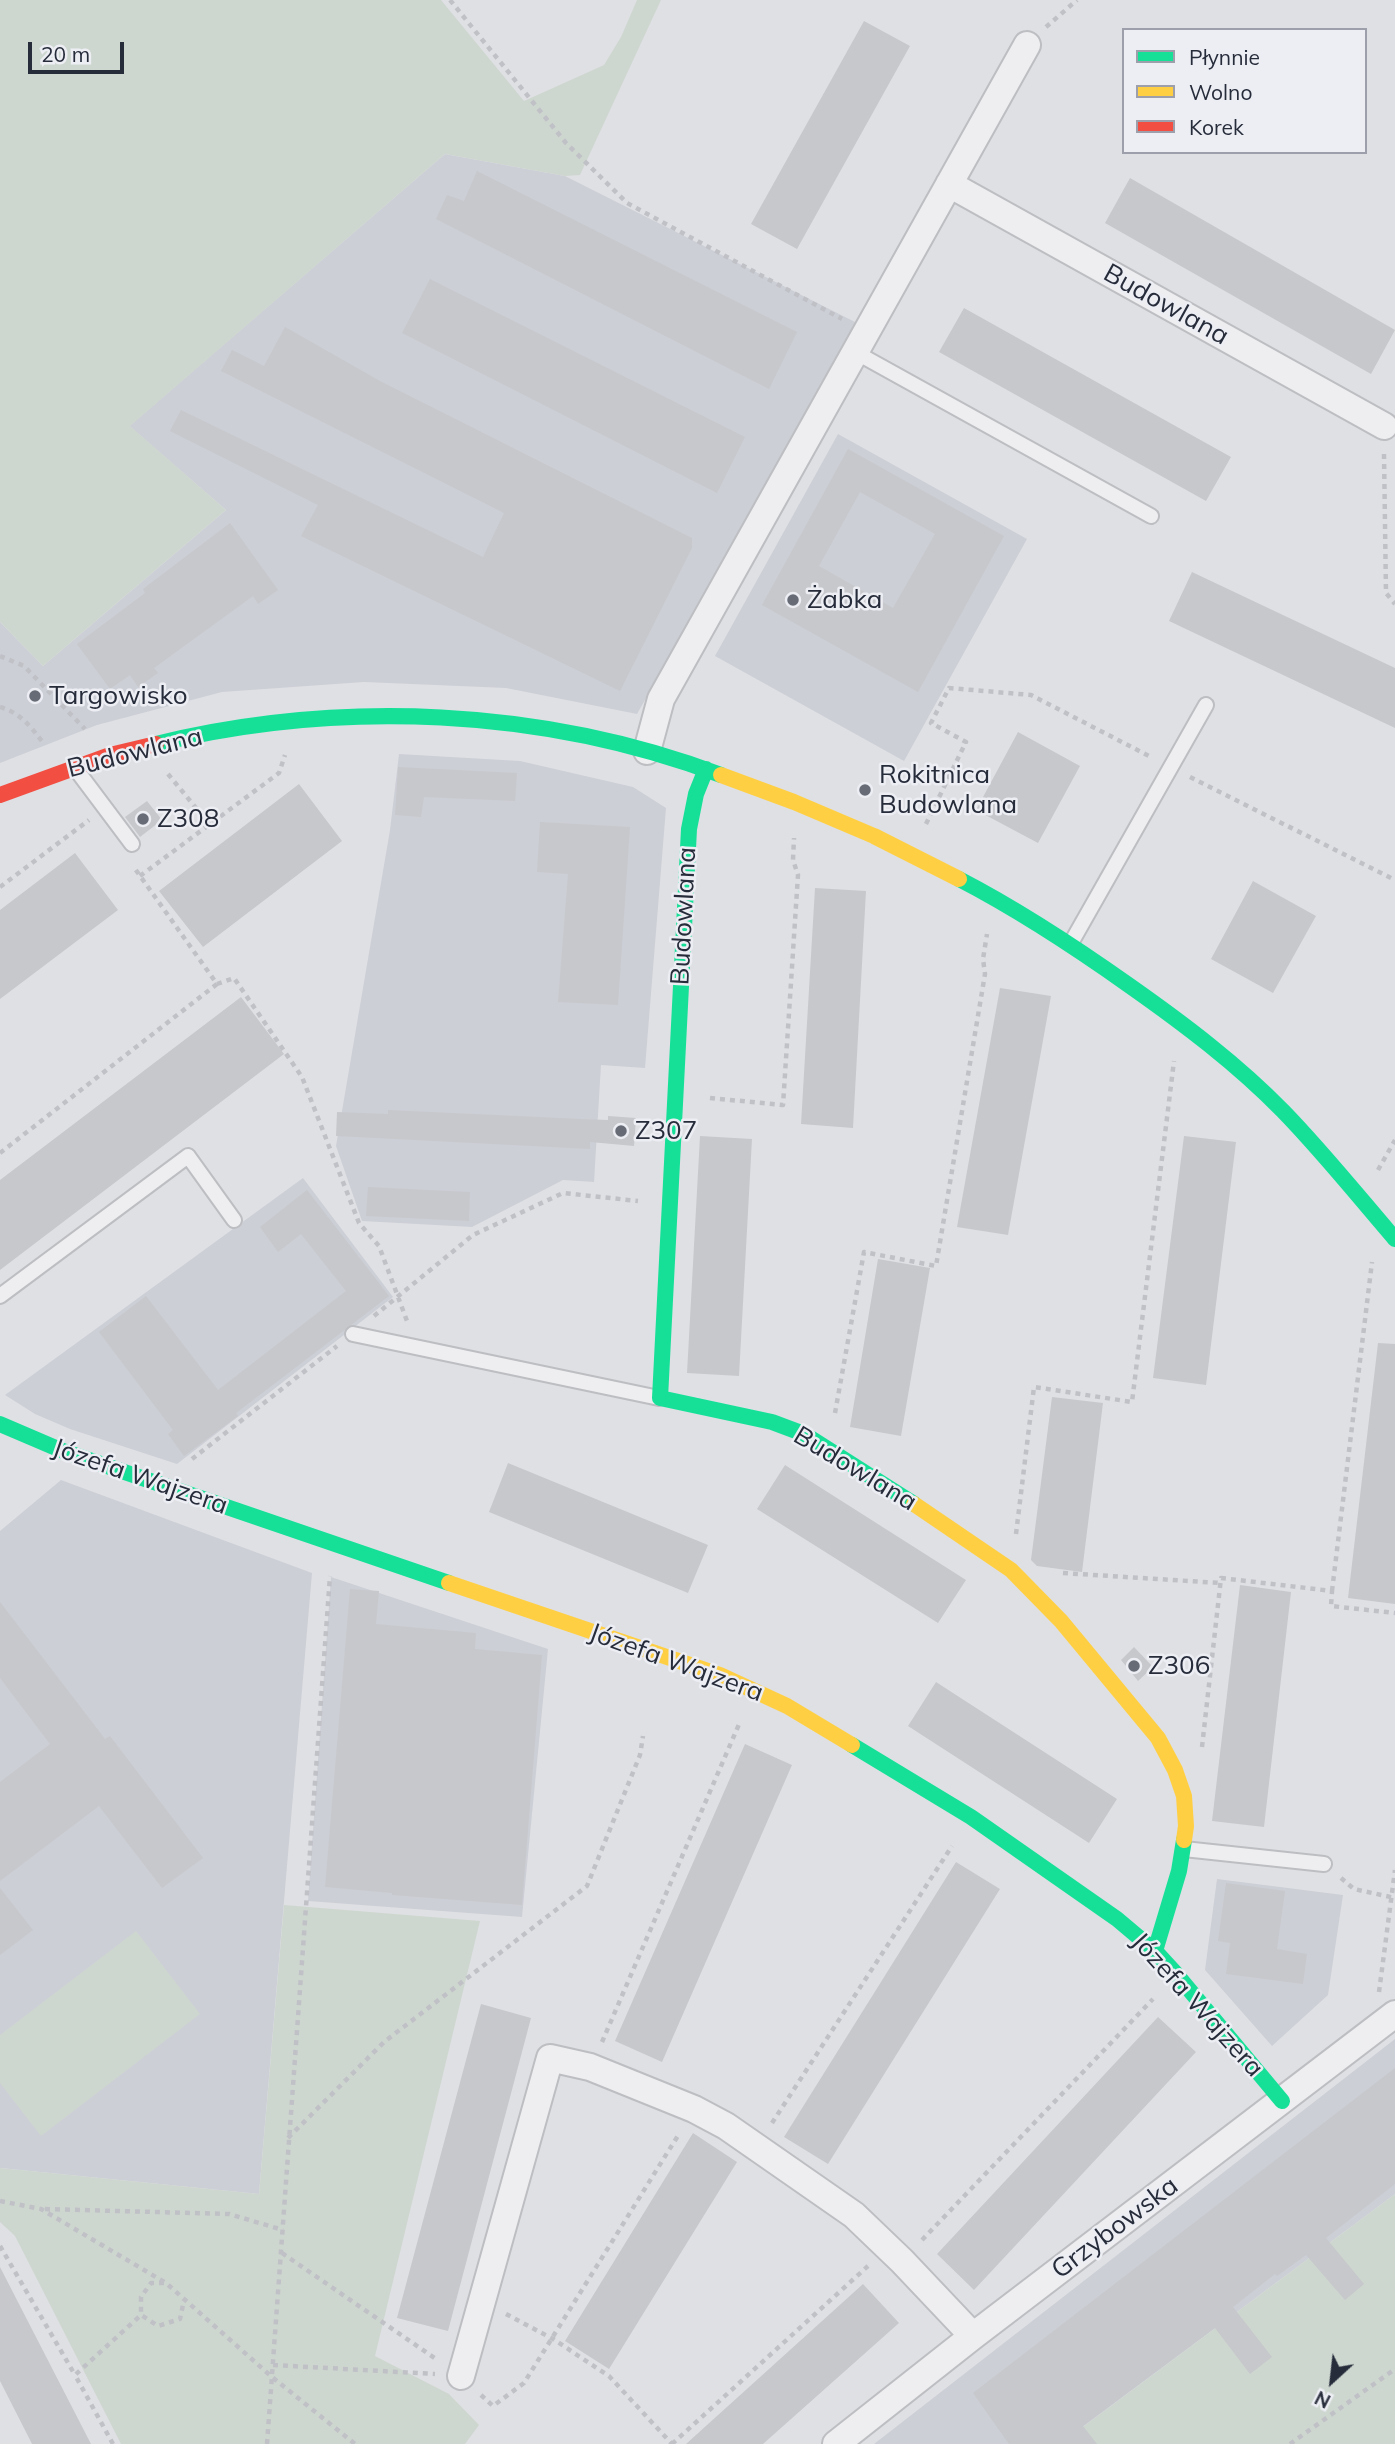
<!DOCTYPE html>
<html>
<head>
<meta charset="utf-8">
<style>
  body { margin:0 }
  #map { position:relative; width:1395px; height:2444px; overflow:hidden; background:#dfe0e4; font-family:Mulish,sans-serif }
  canvas { display:block }
  .legend { position:absolute; left:1122px; top:28px; width:245px; height:126px; box-sizing:border-box; background:#eceef4; border:2px solid #9da0aa; margin:0; padding:9px 12px; list-style:none; font-size:21px; color:#272c3b }
  .legend li { display:flex; align-items:center; gap:14px; height:35px }
  .legend b { width:35px; border:2px solid #9da0aa }
  .north { position:absolute; left:1297px; top:2346px; width:70px; height:70px; -webkit-text-stroke:5px #eceef4; paint-order:stroke; rotate:207deg; font-size:19px; font-weight:700; line-height:28px; text-align:center; color:#272c3b }
  .north::after { content:''; display:block; margin:auto; width:24px; height:32px; background:#272c3b; clip-path:polygon(50% 0,100% 100%,50% 72%,0 100%) }
  .scale { position:absolute; left:28px; top:42px; width:96px; height:32px; box-sizing:border-box; border:4px solid #272c3b; border-top:0; padding-left:9px; font-size:21px; line-height:24px; white-space:nowrap; color:#272c3b; -webkit-text-stroke:5px #eceef4; paint-order:stroke }
</style>
</head>
<body>
<div id="map">
<canvas width="1395" height="2444"></canvas>
<ul class="legend">
<li><b style="height:9px;background:#16e098"></b>Płynnie</li>
<li><b style="height:9px;background:#ffcf43"></b>Wolno</li>
<li><b style="height:9px;background:#f24e42"></b>Korek</li>
</ul>
<div class="north">N</div>
<div class="scale">20 m</div>
</div>
<script>
const g = document.querySelector('canvas').getContext('2d');
g.lineJoin = 'round';
function paint(path, color) { g.fillStyle = color; g.fill(path, 'evenodd'); }
function trace(path, color, width, dash) { g.strokeStyle = color; g.lineWidth = width; g.lineCap = dash ? 'butt' : 'round'; g.setLineDash(dash || []); g.stroke(path); }
function drawText(font, color, halo, rows, align = 'center') {
  g.font = font + ' Mulish,sans-serif'; g.lineWidth = 5; g.setLineDash([]); g.textBaseline = 'middle'; g.strokeStyle = halo; g.fillStyle = color; for (const [text, x, y, turn = 0] of rows) {
    g.save(); g.translate(x, y); g.rotate((+turn || 0) * Math.PI / 180); g.textAlign = isNaN(turn) ? turn : align; if (halo) g.strokeText(text, 0, 0); g.fillText(text, 0, 0); g.restore();
  }
}
paint(new Path2D(`
  M445,154L565,176L859,324L637,714L506,688L364,682L222,692L97,725L0,763V622L43,666L226,510L129,426Z
  M838,434L1027,539L904,761L715,656Z
  M399,754L520,761L633,787L666,808L645,1068L601,1065L594,1182L563,1180L472,1227L362,1221L336,1146L390,830Z
  M303,1178L393,1297L177,1464L70,1429L35,1414L5,1395Z
  M61,1480L312,1573L259,2194L0,2168V1531Z
  M331,1577L548,1649L522,1917L308,1901Z
  M1217,1879L1343,1895L1328,1995L1272,2046L1205,1970Z
  M1395,2039V2194L1060,2444H874Z`), '#cdcfd7');
paint(new Path2D(`
  M0,0H441L524,101L604,65L621,37L637,0H661L580,175L565,176L445,154L130,426L226,510L43,666L0,622Z
  M284,1905L480,1921L375,2356L449,2394L479,2425L465,2444H121L15,2236L0,2222V2168L259,2194Z
  M136,1931L200,2014L41,2136L0,2083V2035Z
  M1395,2194V2444H1060Z`), '#ced7cf');
paint(new Path2D(`
  M864,21L910,46L797,249L751,224Z
  M477,171L797,332L769,389L436,219L447,195L464,201Z
  M1130,178L1395,330L1371,374L1105,223Z
  M430,279L745,437L717,493L402,333Z
  M964,308L1231,457L1206,501L939,352Z
  M285,327L380,381L692,538V548L620,691L301,536L318,505L170,431L181,410L483,557L504,513L221,371L232,350L264,366Z
  M848,449L1004,536L918,692L762,605ZM860,492L935,534L893,608L819,566Z
  M230,523L278,590L258,604L253,596L154,668L158,673L138,687L130,675L110,689L77,644L145,593L143,589Z
  M1192,572L1395,668V728L1169,621Z
  M1018,732L1080,766L1038,843L976,810Z
  M398,767L517,773L515,801L424,797L421,817L395,815Z
  M299,784L342,841L203,947L159,891Z
  M147,801L162,820L140,837L125,817Z
  M540,822L630,827L618,1005L558,1002L568,874L537,872Z
  M75,853L118,910L0,999V910Z
  M1253,881L1316,916L1273,993L1211,959Z
  M815,888L866,891L853,1128L801,1124Z
  M1000,988L1051,996L1008,1235L957,1227Z
  M241,997L284,1054L0,1270V1180Z
  M388,1110L582,1119L608,1120V1116L636,1118L634,1146L590,1142V1149L336,1136L337,1112L388,1114Z
  M700,1136L752,1139L739,1376L687,1373Z
  M1184,1136L1236,1142L1206,1385L1153,1378Z
  M368,1187L470,1192L469,1221L366,1216Z
  M307,1190L389,1296L236,1413L238,1416L184,1456L168,1434L173,1430L99,1332L146,1296L218,1390L346,1291L301,1234L278,1252L260,1227Z
  M878,1259L930,1268L901,1436L850,1427Z
  M1378,1343L1395,1344V1604L1348,1598Z
  M1052,1397L1103,1403L1082,1572L1037,1566L1031,1560Z
  M508,1463L708,1545L688,1593L489,1512Z
  M785,1465L966,1580L938,1623L757,1509Z
  M1240,1585L1291,1592L1264,1827L1212,1821Z
  M350,1589L379,1591L376,1624L476,1633L475,1649L542,1655L522,1905L392,1895V1893L325,1887Z
  M0,1602L105,1739L110,1736L203,1858L162,1888L99,1806L0,1881V1782L50,1744L0,1678Z
  M1134,1647L1153,1667L1138,1681L1121,1660Z
  M936,1682L1117,1799L1089,1843L908,1726Z
  M745,1744L792,1765L662,2062L615,2041Z
  M956,1862L1000,1889L828,2164L784,2137Z
  M1226,1883L1285,1891L1277,1949L1307,1954L1303,1984L1226,1974L1230,1943L1218,1941Z
  M0,1888L33,1930L0,1955Z
  M481,2004L531,2018L448,2331L397,2318Z
  M1158,2017L1196,2052L974,2290L937,2254Z
  M1395,2068V2184L1326,2238L1364,2284L1345,2300L1306,2255L1277,2276L1275,2274L1233,2307L1272,2357L1250,2374L1215,2328L1083,2426L1097,2444H1009L973,2393Z
  M693,2133L737,2162L609,2369L565,2341Z
  M0,2267L37,2339L91,2444H32L27,2434L0,2381Z
  M863,2284L899,2323L763,2444H686Z`), '#c7c8cc');
const lane = new Path2D(`
  M855,352L1151,516
  M75,768L132,844
  M1071,943L1206,705
  M0,1296L188,1156L234,1220
  M353,1334L659,1398
  M1184,1849L1324,1864`);
const street = new Path2D(`
  M949,184L1384,426
  M647,751L661,699L1027,45
  M461,2376L550,2058L590,2067L694,2109L726,2126L854,2215L902,2261L973,2336
  M836,2444L973,2336L1395,2014`);
trace(lane, '#bdbec2', 18);
trace(street, '#bdbec2', 30);
trace(new Path2D(`
  M450,0L566,143L627,203L842,319
  M1046,27L1077,0
  M1384,454L1386,593L1395,604
  M0,656L24,666L85,729
  M0,707C21,713 31,727 44,744
  M168,774L210,825
  M1190,777L1395,880
  M926,824L966,742L931,723L949,688L1031,695L1151,757
  M140,876L279,773L285,755
  M0,887L89,820
  M217,984L234,978L302,1077L359,1223L379,1246L407,1321
  M710,1098L783,1105L798,875L793,860L794,838
  M0,1153L217,984L133,866
  M1378,1170L1395,1140
  M374,1316L473,1235L563,1193L638,1201
  M835,1413L864,1252L936,1266L985,974L983,959L987,934
  M192,1459L337,1346
  M1016,1534L1034,1387L1132,1402L1174,1061
  M1063,1573L1220,1583
  M1332,1591L1372,1262
  M1202,1747L1221,1578L1332,1591L1331,1606L1395,1613
  M1341,1878L1354,1889L1395,1898
  M1379,1992L1395,1870
  M602,2042L740,1722
  M772,2123L952,1846
  M288,2138L384,2042L587,1886L640,1755L643,1736
  M0,2201L41,2209L166,2283L272,2377L355,2444
  M45,2209L229,2214L283,2230
  M922,2240L1153,1999
  M0,2246L75,2375
  M282,2253L436,2359
  M164,2283H151L141,2297V2315L158,2326L180,2319L184,2300
  M506,2314L553,2339L609,2376L672,2444
  M273,2365L435,2374
  M481,2395L493,2406L524,2383L679,2134
  M113,2444L75,2375L141,2315
  M267,2444L330,1576
  M672,2444L868,2266
  M1290,2444L1395,2369`), '#c0c1c7', 4.5, [5, 5]);
trace(lane, '#eeeef0', 14);
trace(street, '#eeeef0', 26);
trace(new Path2D(`
  M156,744C341,699 543,708 721,775
  M706,769L696,794L689,829L660,1398L772,1422L804,1434L914,1504
  M959,879C1019,910 1075,947 1130,986C1184,1024 1237,1064 1283,1111C1322,1151 1358,1196 1395,1239
  M0,1424L63,1451L449,1583
  M852,1745L971,1817L1117,1919L1155,1951L1177,1975L1282,2101
  M1155,1951L1179,1871L1184,1840`), '#16e098', 16);
trace(new Path2D(`
  M721,775L794,802L874,836L959,879
  M914,1504L1011,1570L1061,1621L1158,1738L1175,1770L1184,1796L1186,1826L1184,1840
  M449,1583L720,1675L787,1706L852,1745`), '#ffcf43', 16);
trace(new Path2D(`
  M0,795L110,755L156,744`), '#f24e42', 16);
for (const [x, y, r, color] of [
  [793,600,7,"#676b76"],
  [35,696,7,"#676b76"],
  [865,790,7,"#676b76"],
  [143,819,7,"#676b76"],
  [621,1131,7,"#676b76"],
  [1134,1666,7,"#676b76"]
]) { const dot = new Path2D(); dot.arc(x, y, r, 0, 2 * Math.PI); g.fillStyle = color; g.fill(dot); trace(dot, '#eceef4', 2.5); }
drawText('26px', '#272c3b', '#eceef4', [
  ["Budowlana",1166,305,29],
  ["Budowlana",135,753,-14],
  ["Budowlana",684,916,-87],
  ["Budowlana",855,1469,31],
  ["Józefa Wajzera",140,1477,19],
  ["Józefa Wajzera",676,1663,20],
  ["Józefa Wajzera",1197,2005,48],
  ["Grzybowska",1115,2228,-37]
]);
drawText('26px', '#272c3b', '#eceef4', [
  ["Żabka",807,600],
  ["Targowisko",49,696],
  ["Rokitnica",879,775],
  ["Budowlana",879,805],
  ["Z308",157,819],
  ["Z307",635,1131],
  ["Z306",1148,1666]
], 'left');
</script>
</body>
</html>
